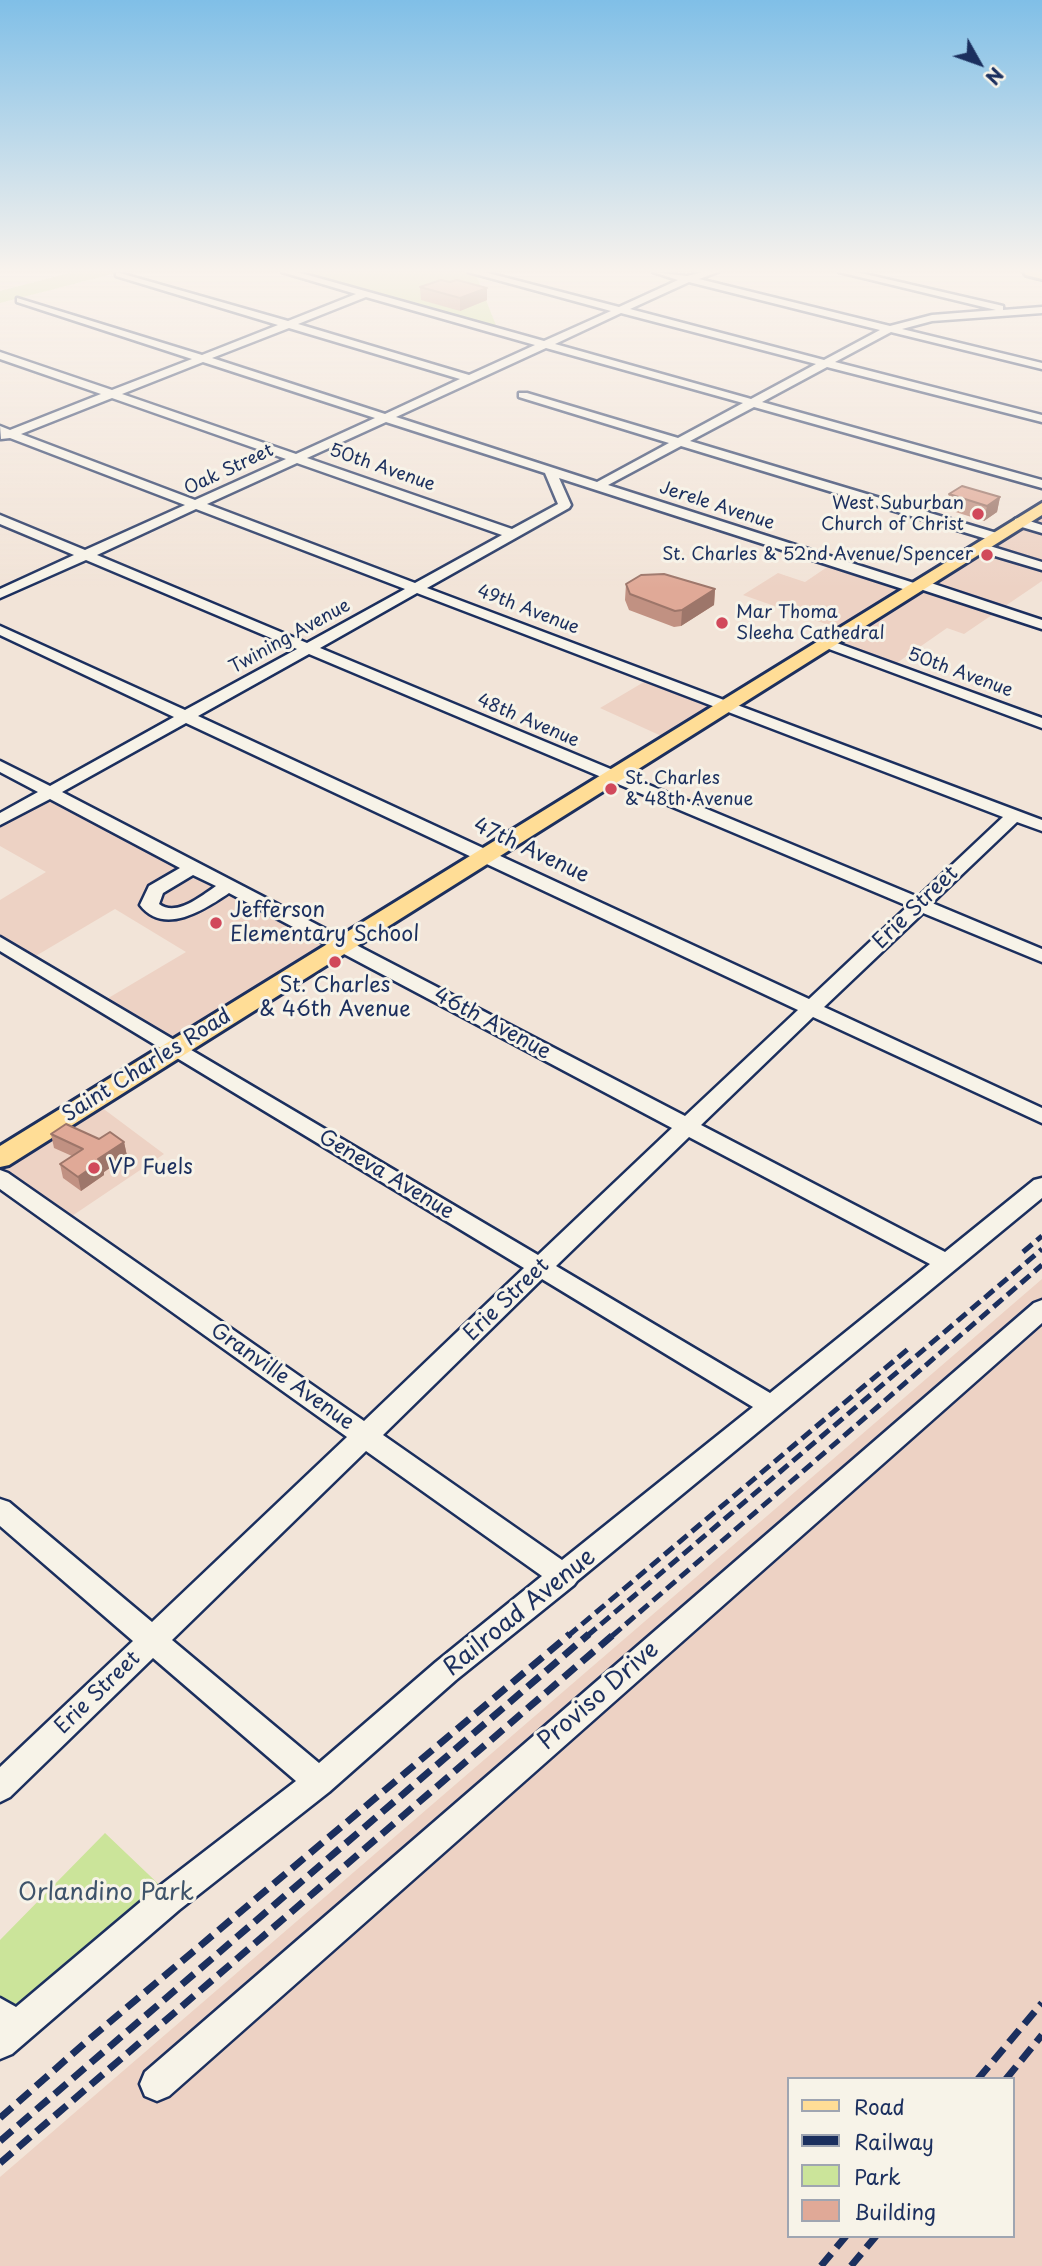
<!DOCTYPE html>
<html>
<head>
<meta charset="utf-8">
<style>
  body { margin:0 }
  #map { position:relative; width:1042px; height:2266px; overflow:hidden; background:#f2e4d8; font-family:"Playpen Sans",sans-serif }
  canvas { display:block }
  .legend { position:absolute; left:787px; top:2077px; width:228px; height:161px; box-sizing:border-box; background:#f7f3e8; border:2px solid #9fa5b1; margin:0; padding:9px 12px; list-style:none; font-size:21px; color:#1b2f5e }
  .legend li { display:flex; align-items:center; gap:14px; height:35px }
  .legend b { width:35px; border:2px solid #9fa5b1 }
  .north { position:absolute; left:944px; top:28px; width:70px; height:70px; -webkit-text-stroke:5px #f7f3e8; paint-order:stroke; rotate:130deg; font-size:19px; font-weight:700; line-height:28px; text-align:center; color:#1b2f5e }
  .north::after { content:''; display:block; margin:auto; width:24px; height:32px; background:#1b2f5e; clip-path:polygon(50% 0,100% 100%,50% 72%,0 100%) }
</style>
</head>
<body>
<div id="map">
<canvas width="1042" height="2266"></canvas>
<ul class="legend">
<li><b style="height:9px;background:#ffdd96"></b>Road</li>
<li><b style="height:9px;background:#1b2f5e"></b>Railway</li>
<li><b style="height:19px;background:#cbe49a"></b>Park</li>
<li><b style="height:19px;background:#e0a997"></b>Building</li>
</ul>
<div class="north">N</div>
</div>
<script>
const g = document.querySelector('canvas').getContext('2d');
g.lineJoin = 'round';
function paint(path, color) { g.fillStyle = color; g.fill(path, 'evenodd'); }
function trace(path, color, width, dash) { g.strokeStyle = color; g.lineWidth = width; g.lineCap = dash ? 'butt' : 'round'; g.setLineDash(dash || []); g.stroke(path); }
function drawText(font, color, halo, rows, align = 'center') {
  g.font = font + ' "Playpen Sans",sans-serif'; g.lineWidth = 6; g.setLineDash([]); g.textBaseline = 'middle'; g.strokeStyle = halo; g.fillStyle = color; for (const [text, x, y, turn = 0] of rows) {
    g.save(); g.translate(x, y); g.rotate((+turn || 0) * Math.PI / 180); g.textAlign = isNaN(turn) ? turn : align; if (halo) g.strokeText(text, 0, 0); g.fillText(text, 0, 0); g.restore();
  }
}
paint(new Path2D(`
  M1042,508V581L964,634L947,628L891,667L827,644Z
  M833,563L910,588L843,630L743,595L778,573L805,582Z
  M649,679L720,706L668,739L600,708Z
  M49,794L335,945L177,1044L105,1000L186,952L115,909L34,957L0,937V900L46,872L0,846V822Z
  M93,1101L164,1154L63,1222L0,1175V1159Z
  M1042,1279V2266H0V2177ZM788,2079H1012V2236H788Z`), '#edd2c4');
paint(new Path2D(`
  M73,272H120L0,303V291Z
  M291,272H475L497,328Z
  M105,1833L169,1894L0,2021V1940Z`), '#cbe49a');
const minor = new Path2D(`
  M116,272L288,321L356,294L282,272H297L544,341L611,311L468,272H484L619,307L678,280L653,272L687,276L703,272H718L699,279L890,326L932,315L996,310L839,272H856L999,305L1003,306V310L1042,307V313L932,321L902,329L1042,363V369L891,332L835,362L1042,415V422L827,367L762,402L1042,480V488L754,407L690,441L1000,534V540H990L681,446L608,485L914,583L920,580L925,581L1042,620V629L920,589L914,592L909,591L559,478L571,505L569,508L427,588L1042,820V831L1017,822L932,903L1042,949V962L923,913L824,1007L1042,1108V1123L813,1017L701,1125L945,1252L1034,1180L1042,1178V1198L577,1581L574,1585L456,1680L329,1792L179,1910L12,2054L0,2059V1998L16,2007L157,1888L296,1781L153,1658L10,1797L0,1802V1767L133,1641L0,1526V1499L9,1502L152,1622L347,1437L0,1189V1170L8,1173L364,1421L524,1268L0,951V937L538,1255L672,1128L229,893C204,910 164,936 140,905L149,886L180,868L50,799L0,825V813L38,792L0,772V761L50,786L174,717L0,635V626L185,710L297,649L86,560L0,598V589L74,555L0,524V515L85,550L185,505L10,438L1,439L0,426L10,430L101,394L0,359V352L112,390L192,359L17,302V298L202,355L278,325L116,276ZM689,282L880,330L824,360L630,309ZM366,297L535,345L469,375L298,324ZM621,313L816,364L751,399L555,344ZM289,328L460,379L385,414L212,358ZM546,348L743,403L678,438L527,393H519V397L669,443L597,482L396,417ZM203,362L375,418L296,454L122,394ZM112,398L286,459L195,500L21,434ZM386,422L545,473L558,504L512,529L307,458ZM297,463L502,535L415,583L207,504ZM196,509L405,589L307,643L97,555ZM417,593L1003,817L918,897L320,648ZM309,654L908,906L809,999L198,716ZM186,723L798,1010L685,1116L62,792ZM193,875L216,886C200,897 176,917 159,904L163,893ZM689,1137L930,1264L770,1393L556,1266ZM542,1279L753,1407L562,1560L383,1435ZM366,1451L542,1576L436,1662L319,1763L172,1640Z
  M1020,518L1042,525V533L1015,525V519Z
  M980,543L1042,562V570L975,550L973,547Z
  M826,639L1042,718V728L821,646L819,643L821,640Z
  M1042,1300V1323L169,2096L157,2101L145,2096L140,2084L145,2072L1034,1303Z`);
const major = new Path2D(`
  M1024,272H1042V279L1026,275Z
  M1042,503V515L9,1165L0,1167V1146Z`);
trace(minor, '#1b2f5e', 5);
trace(major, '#1b2f5e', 6);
paint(minor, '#f7f3e8');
paint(major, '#ffdd96');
trace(new Path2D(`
  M1023,1252L1042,1236
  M568,1636L908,1349
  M587,1636L1042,1249
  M612,1636L1042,1265`), '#1b2f5e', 5, [12, 6]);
trace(new Path2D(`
  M978,2079L1042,2003
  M1006,2079L1042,2035
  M0,2118L86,2042L570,1634
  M0,2141L589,1634
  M0,2163L614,1634
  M821,2266L846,2236
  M851,2266L876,2236`), '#1b2f5e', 7, [16, 8]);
paint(new Path2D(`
  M420,287L487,300L460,311L421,300Z
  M949,494L1000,497L997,512L984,521L946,509Z
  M626,584L715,589L714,605L681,626L674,627L629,610L625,600Z
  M51,1134L124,1142L127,1156L104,1172V1175L81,1191L63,1178L60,1164L72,1156L54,1148Z`), '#c19182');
paint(new Path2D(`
  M487,288V300L460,311V298Z
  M1000,497L997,512L984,521L987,506Z
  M715,589L714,605L681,626L682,610Z
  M124,1142L127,1156L104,1172V1175L81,1191L78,1177L98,1159Z`), '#9d766a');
const building = new Path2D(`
  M441,280L450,282L457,280L487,288L460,298L420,287Z
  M962,486L1000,497L987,506L949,494Z
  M664,574L715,589L682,610L675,611L630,594L626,584L641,575Z
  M66,1124L99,1139L110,1132L124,1142L98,1159L101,1161L78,1177L60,1164L83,1149L51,1134Z`);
paint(building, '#e0a997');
trace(building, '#9d766a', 2);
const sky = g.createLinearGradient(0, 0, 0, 589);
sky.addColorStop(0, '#80bfe7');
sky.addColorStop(0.46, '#f9f3ed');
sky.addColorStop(1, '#f9f3ed00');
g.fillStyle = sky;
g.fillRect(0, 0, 1042, 589);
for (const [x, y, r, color] of [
  [978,514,7,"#d1495b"],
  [987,555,7,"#d1495b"],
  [722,623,7,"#d1495b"],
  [611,789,7,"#d1495b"],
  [216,923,7,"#d1495b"],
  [335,962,7,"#d1495b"],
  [94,1168,7,"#d1495b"]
]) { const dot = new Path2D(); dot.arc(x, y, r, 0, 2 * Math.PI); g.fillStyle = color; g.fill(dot); trace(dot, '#f7f3e8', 2.5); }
drawText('18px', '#1b2f5e', '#f7f3e8', [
  ["50th Avenue",382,468,19],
  ["Oak Street",229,470,-25],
  ["Jerele Avenue",717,506,18],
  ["49th Avenue",528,610,21],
  ["Twining Avenue",290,637,-29],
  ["50th Avenue",960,673,20],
  ["48th Avenue",528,721,23]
]);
drawText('18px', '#1b2f5e', '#f7f3e8', [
  ["West Suburban",964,504],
  ["Church of Christ",964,525],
  ["St. Charles & 52nd Avenue/Spencer",973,555],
  ["Mar Thoma",736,613,"left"],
  ["Sleeha Cathedral",736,634,"left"],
  ["St. Charles",625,779,"left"],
  ["& 48th Avenue",625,800,"left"]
], 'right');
drawText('21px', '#1b2f5e', '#f7f3e8', [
  ["47th Avenue",531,851,25],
  ["Erie Street",916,908,-44],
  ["46th Avenue",492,1024,28],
  ["Saint Charles Road",147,1066,-32],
  ["Geneva Avenue",386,1175,31],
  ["Erie Street",507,1300,-44],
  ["Granville Avenue",282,1377,35],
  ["Erie Street",98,1693,-44]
]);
drawText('21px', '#1b2f5e', '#f7f3e8', [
  ["Jefferson",230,911],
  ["Elementary School",230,935],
  ["St. Charles",335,986,"center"],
  ["& 46th Avenue",335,1010,"center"],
  ["VP Fuels",108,1168]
], 'left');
drawText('24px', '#1b2f5e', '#f7f3e8', [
  ["Railroad Avenue",520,1613,-39],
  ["Proviso Drive",599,1696,-41]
]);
drawText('24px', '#3e536a', '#f7f3e8', [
  ["Orlandino Park",106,1893]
]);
</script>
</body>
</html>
